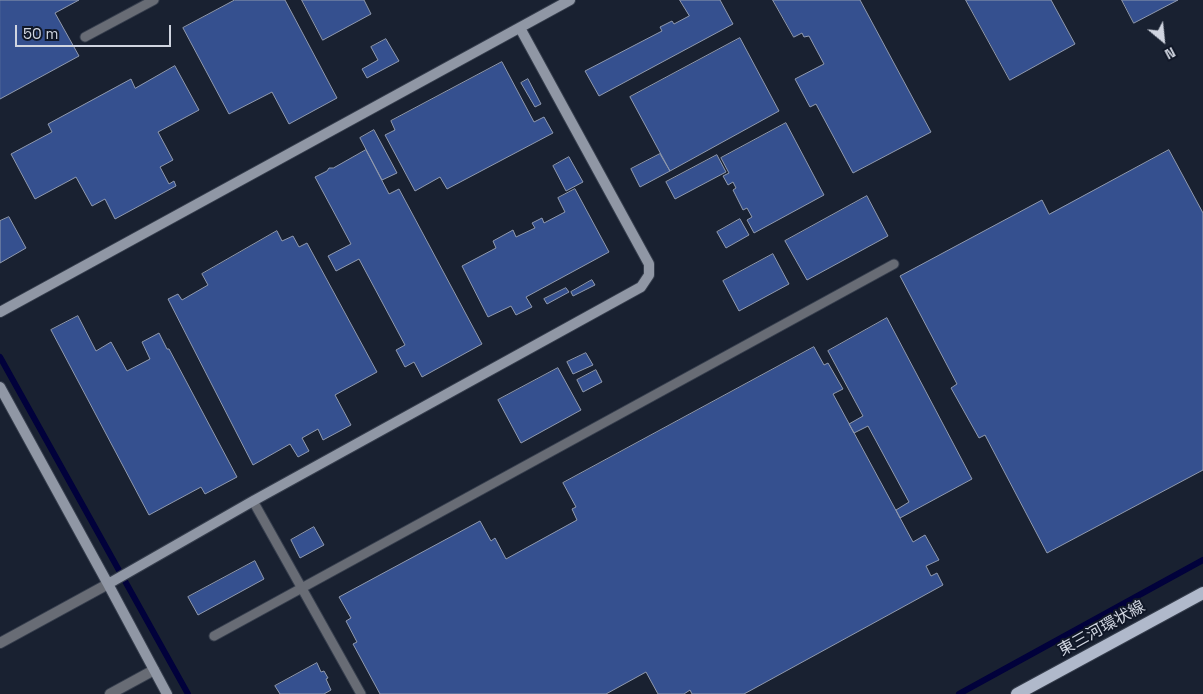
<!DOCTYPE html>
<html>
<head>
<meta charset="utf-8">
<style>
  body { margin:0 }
  #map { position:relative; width:1203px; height:694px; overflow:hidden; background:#192131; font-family:"Space Grotesk",sans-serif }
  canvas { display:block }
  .north { position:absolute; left:1138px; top:15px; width:50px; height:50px; -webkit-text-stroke:4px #101727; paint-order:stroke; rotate:152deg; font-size:14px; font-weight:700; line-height:20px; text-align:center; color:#d0d5e0 }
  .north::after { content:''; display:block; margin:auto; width:18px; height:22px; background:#d0d5e0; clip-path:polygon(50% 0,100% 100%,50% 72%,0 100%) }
  .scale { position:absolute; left:15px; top:25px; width:156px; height:22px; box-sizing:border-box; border:2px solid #d0d5e0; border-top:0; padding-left:6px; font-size:15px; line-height:18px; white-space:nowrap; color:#d0d5e0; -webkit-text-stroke:4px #101727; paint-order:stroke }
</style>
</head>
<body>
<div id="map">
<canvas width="1203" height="694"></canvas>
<div class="north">N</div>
<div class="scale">50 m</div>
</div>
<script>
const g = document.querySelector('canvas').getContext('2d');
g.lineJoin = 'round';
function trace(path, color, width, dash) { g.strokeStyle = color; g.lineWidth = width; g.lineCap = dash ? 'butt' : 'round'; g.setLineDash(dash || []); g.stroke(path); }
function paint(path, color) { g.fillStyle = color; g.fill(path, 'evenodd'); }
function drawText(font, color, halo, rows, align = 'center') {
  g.font = font + ' "Space Grotesk","Noto Sans JP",sans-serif'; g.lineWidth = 4; g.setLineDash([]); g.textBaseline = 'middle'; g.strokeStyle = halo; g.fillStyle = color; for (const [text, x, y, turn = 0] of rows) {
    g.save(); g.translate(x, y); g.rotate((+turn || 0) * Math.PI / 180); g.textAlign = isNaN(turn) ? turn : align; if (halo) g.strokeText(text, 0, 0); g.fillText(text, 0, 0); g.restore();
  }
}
trace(new Path2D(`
  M0,357L188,694
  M959,694L1203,560`), '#01013b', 6);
const building = new Path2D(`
  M0,0H79L55,13L79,56L0,99Z
  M235,0H285L337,98L289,124L272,92L229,114L183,28Z
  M302,0H364L371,14L323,40Z
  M680,0H720L733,24L599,96L585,71L662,31L660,27L672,21L674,24L689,16Z
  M773,0H860L931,132L853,173L816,104L810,107L795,79L824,64L809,36L804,37L802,33L794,37Z
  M966,0H1051L1075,44L1010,80Z
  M1122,0H1178L1134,23Z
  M740,38L779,111L670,171L630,97Z
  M386,39L399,61L367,78L362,69L378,60L371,47Z
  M502,62L534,122L544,117L553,133L447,189L440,177L415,191L385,135L395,130L391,121Z
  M175,66L199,110L158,132L173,160L160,167L169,184L174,181L176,186L115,219L105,199L92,206L76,177L35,199L11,154L52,132L48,124L131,79L135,88Z
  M528,79L541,104L535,107L521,83Z
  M786,123L824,195L754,233L747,220L752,217L747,208L743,210L733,190L736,188L733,182L728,185L723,176L729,173L721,158Z
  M374,130L397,173L382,180L360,138Z
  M366,150L389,194L399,189L482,344L422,377L414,362L405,367L396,350L405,345L359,259L336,271L328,256L351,244L315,177L327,171L329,168H333Z
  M1169,150L1203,213V470L1047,553L985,435L979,438L951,388L957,384L900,276L1042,200L1049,214Z
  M660,154L670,171L640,187L631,169Z
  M717,155L726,172L675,199L666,182Z
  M569,157L583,182L566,191L553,166Z
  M575,189L609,252L526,297L532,307L516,315L511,306L488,317L462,266L496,248L493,241L513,230L516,237L535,228L532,223L542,218L544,223L565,212L558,198Z
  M867,196L888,236L807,280L785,241Z
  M9,217L26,248L0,263V221Z
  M740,219L749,235L726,248L717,232Z
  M277,231L282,241L293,236L299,247L307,243L377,372L335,395L351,425L323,440L318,429L302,438L309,451L298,457L290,444L253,465L168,299L178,294L182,300L208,285L202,274Z
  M773,254L789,284L739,311L723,281Z
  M592,280L595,285L573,296L571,292Z
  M566,288L569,292L547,304L544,299Z
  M78,316L96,351L111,342L127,371L150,359L142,342L159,333L167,349H169L237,477L205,494L201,487L149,515L51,330Z
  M887,318L972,479L900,518L896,510L909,502L868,426L854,433L849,424L863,416L828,351Z
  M814,347L824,365L828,363L843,389L833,394L913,542L925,535L939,560L926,566L931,576L937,573L943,585L744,694H692L690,690L684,694H658L646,672L606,694H380L353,644L357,642L346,621L351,618L339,597L480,521L491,541L495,538L506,559L577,520L572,509L576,507L563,483Z
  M586,353L593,365L573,374L567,362Z
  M558,368L581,410L521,443L498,400Z
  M596,370L602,382L583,392L577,380Z
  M314,527L324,545L300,558L291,540Z
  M255,561L264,579L198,615L188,597Z
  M317,663L321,672L324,671L328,678L326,679L331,690L324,694H280L275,686Z`);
paint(building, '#35508f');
trace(building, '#909aaf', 1);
const lane = new Path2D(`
  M85,37L154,0
  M253,501L361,694
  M214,636L894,264`);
const street = new Path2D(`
  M0,643L108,584
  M110,694L154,670`);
const secondary = new Path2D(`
  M0,312L570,0
  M0,387L108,584L167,694
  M108,584L253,501L641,287L649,275V264L520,28`);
const primary = new Path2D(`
  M1017,694L1203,593`);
trace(lane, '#363e4d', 11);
trace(street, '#363e4d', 12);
trace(secondary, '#363e4d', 12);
trace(primary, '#363e4d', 14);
trace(lane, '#686c75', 9);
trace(street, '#686c75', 10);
trace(secondary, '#9097a5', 10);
trace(primary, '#b0b9cb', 12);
drawText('16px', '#d0d5e0', '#101727', [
  ["東三河環状線",1102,629,-29]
]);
</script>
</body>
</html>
